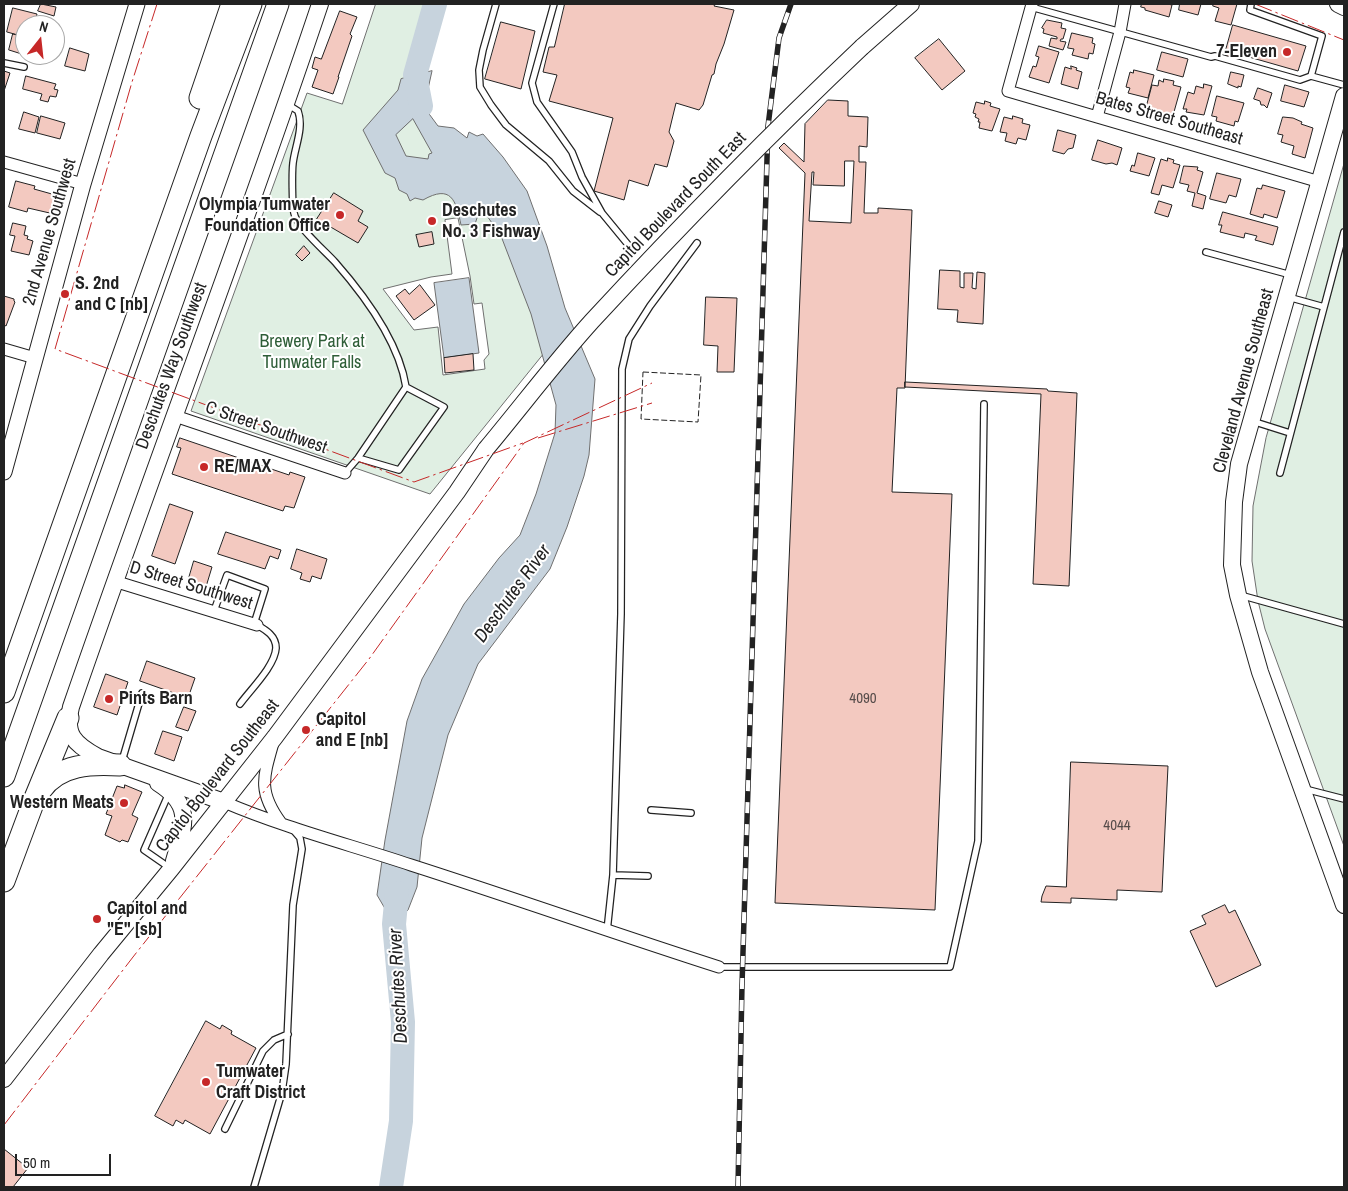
<!DOCTYPE html>
<html>
<head>
<meta charset="utf-8">
<style>
  body { margin:0 }
  #map { position:relative; width:1348px; height:1191px; overflow:hidden; background:#fff; font-family:"Archivo Narrow",sans-serif }
  canvas { display:block }
  .frame { position:absolute; inset:0; border:5px solid #222; pointer-events:none }
  .north { position:absolute; left:15px; top:15px; width:50px; height:50px; box-sizing:border-box; background:#fff; border:1px solid #a7a7a7; border-radius:50%; rotate:16deg; font-size:14px; font-weight:700; line-height:20px; text-align:center; color:#222 }
  .north::after { content:''; display:block; margin:auto; width:18px; height:22px; background:#c62828; clip-path:polygon(50% 0,100% 100%,50% 72%,0 100%) }
  .scale { position:absolute; left:15px; top:1154px; width:96px; height:22px; box-sizing:border-box; border:2px solid #222; border-top:0; padding-left:6px; font-size:15px; line-height:18px; white-space:nowrap; color:#222; -webkit-text-stroke:4px #fff; paint-order:stroke }
</style>
</head>
<body>
<div id="map">
<canvas width="1348" height="1191"></canvas>
<div class="frame"></div>
<div class="north">N</div>
<div class="scale">50 m</div>
</div>
<script>
const g = document.querySelector('canvas').getContext('2d');
g.lineJoin = 'round';
function paint(path, color) { g.fillStyle = color; g.fill(path, 'evenodd'); }
function trace(path, color, width, dash) { g.strokeStyle = color; g.lineWidth = width; g.lineCap = dash ? 'butt' : 'round'; g.setLineDash(dash || []); g.stroke(path); }
function drawText(font, color, halo, rows, align = 'center') {
  g.font = font + ' "Archivo Narrow",sans-serif'; g.lineWidth = 4; g.setLineDash([]); g.textBaseline = 'middle'; g.strokeStyle = halo; g.fillStyle = color; for (const [text, x, y, turn = 0] of rows) {
    g.save(); g.translate(x, y); g.rotate((+turn || 0) * Math.PI / 180); g.textAlign = isNaN(turn) ? turn : align; if (halo) g.strokeText(text, 0, 0); g.fillText(text, 0, 0); g.restore();
  }
}
const green = new Path2D(`
  M376,4H437L415,75L422,109L496,195L553,342L430,494L191,411L307,93L342,104ZM458,218L470,276L474,304L482,303L489,354L484,360L485,369L443,375L438,327L414,330L383,289L431,277L452,274L445,220Z
  M1344,164V846L1265,629L1258,601L1252,561L1253,506L1266,438Z`);
paint(green, '#e0efe3');
trace(green, '#6f6f6f', 1);
const water = new Path2D(`
  M432,71L424,107L438,126L454,128L467,138L469,132L477,136L483,134L503,157L527,191L547,246L565,308L595,379L589,455L584,476L567,527L550,569L478,664L448,735L422,838L417,887L408,910L394,924L377,895L385,840L407,721L422,679L464,604L499,558L520,535L536,494L555,433L556,405L531,314L501,236L485,213H482L477,218L475,224L461,225C456,200 451,184 423,200L415,198L410,201L407,194L399,190L395,178L385,173L363,130L398,90L401,79ZM413,119L432,153L429,154L428,159L406,156L396,135Z
  M469,278L479,353L444,358L434,283Z`);
paint(water, '#c7d3dd');
trace(water, '#6f6f6f', 1);
trace(new Path2D(`
  M421,106L415,75L435,4
  M391,1187L401,1121L403,1022L394,924L397,893`), '#c7d3dd', 24);
const building = new Path2D(`
  M41,4L56,7L54,16L38,11Z
  M565,4H715L714,6L734,10L724,44L716,64L714,74L712,75L703,105L699,110L676,103L669,132L674,141L667,167L655,164L648,186L629,180L624,200L594,191L613,118L549,101L557,75L543,72L549,47H554Z
  M1142,4H1168L1172,5L1169,17L1145,10V8L1141,7Z
  M1180,4H1201L1198,15L1179,10Z
  M1214,4H1237L1231,25L1215,21L1219,8L1213,6Z
  M13,8L37,14L34,25H25V37L7,32Z
  M340,11L357,17L350,34L352,36L338,77H339L333,94L312,87L318,70L312,68L315,57L321,59Z
  M1047,20L1062,23L1061,28L1066,29L1063,39H1061L1060,41L1066,42L1063,50L1049,46L1051,38L1057,39V37L1043,33L1044,29L1042,28Z
  M501,22L535,31L521,89L485,79Z
  M1233,25L1306,46L1298,71L1235,53L1234,59L1224,57Z
  M1072,33L1093,38L1092,43L1095,44L1093,54L1089,53L1088,59L1072,55L1074,49L1068,48Z
  M13,34L25,37V55L9,50Z
  M939,39L965,71L942,90L915,58Z
  M1039,46L1059,52L1049,83L1029,77L1033,66L1036,67L1039,57L1036,56Z
  M70,48L89,54L85,71L65,66Z
  M1162,52L1188,59L1183,77L1157,70Z
  M1071,66L1077,68L1076,70L1082,72L1078,89L1061,84L1065,67L1071,69Z
  M1134,70L1154,75L1148,98L1128,93L1130,88L1126,87L1130,72L1133,73Z
  M4,71L10,73L4,91Z
  M1231,72L1244,75L1241,87L1238,86V88L1228,84Z
  M26,76L56,84L54,89L58,90L56,97L50,96L48,102L40,100L42,94L23,89Z
  M1164,79L1174,81L1173,85L1181,87L1172,119L1154,114L1153,117L1146,115L1147,111H1145L1152,85L1158,86L1159,80L1163,82Z
  M1204,84L1212,86L1204,115L1186,112L1187,109H1183L1188,92L1194,94L1196,86L1203,88Z
  M1285,85L1309,92L1304,107L1281,101Z
  M1258,88L1272,93L1267,108L1264,105H1261L1260,101L1254,99Z
  M1217,96L1244,103L1238,122L1235,121L1234,126L1216,121L1217,117L1212,116Z
  M828,100L848,101V116L868,117L867,147L859,146V162H866L864,213H878V208L912,210L905,388H897L892,492L952,494L935,910L775,903L805,173L779,148L784,143L804,162L805,124ZM845,161H854L851,223L809,221L812,172H814L813,185L844,186Z
  M985,101L991,103L990,106L1000,109L992,131L979,128L980,122H978L979,119L975,117L976,114L973,113L976,102L984,104Z
  M24,112L39,117L35,133L19,129Z
  M41,116L65,123L60,139L37,133Z
  M1013,116L1023,119L1022,123L1030,125L1026,140L1018,138L1016,144L1005,141L1007,133L1000,132L1004,117L1012,119Z
  M1283,117L1293,118L1302,122L1301,124L1313,128L1305,158L1292,154L1294,146L1281,142L1283,135L1278,134Z
  M1058,130L1076,135L1073,148L1068,149L1064,154L1053,151Z
  M1098,140L1122,148L1117,165L1112,163L1106,164L1092,160Z
  M1138,153L1155,158L1149,176L1130,171L1132,165L1134,166Z
  M1168,158L1174,160L1173,163L1180,165L1173,188L1162,185L1159,195L1151,193L1161,159L1167,161Z
  M1184,166L1198,167L1197,170L1203,172L1197,193L1206,196L1203,209L1192,206L1195,193L1187,191L1189,185L1180,183Z
  M1217,173L1241,179L1236,197L1229,195L1226,203L1210,199Z
  M16,181L35,186L34,189L59,196L54,214L28,208L27,212L9,207Z
  M1263,185L1285,191L1277,218L1264,214L1263,218L1250,214L1257,188L1261,189Z
  M334,193L363,211L358,221L368,227L358,243L317,219Z
  M1159,201L1172,205L1168,217L1155,213Z
  M1223,212L1278,227L1273,245L1255,240L1257,236L1245,233L1244,238L1220,232L1222,225H1219Z
  M13,223L26,226L24,235L28,236L27,239L33,241L29,255L11,251L15,236L10,235Z
  M432,232L434,244L419,247L416,235Z
  M304,246L310,253L302,261L296,255Z
  M940,270L960,271V287L964,288V273H973L972,288L976,289L977,272L985,273L983,324L957,322L958,310L938,309Z
  M420,285L435,305L414,320L396,296L405,289L409,294Z
  M4,296L14,299V301L15,302L6,326L4,325Z
  M706,297L737,298L734,372H717L718,346L704,345Z
  M473,354L474,370L445,373L444,358Z
  M905,382L1047,389L1048,391L1077,393L1069,586L1033,584L1041,394L905,387Z
  M180,438L289,475L290,472L305,477L294,508L285,506L283,511L172,474L181,448L177,447Z
  M170,504L193,512L175,564L152,556Z
  M226,532L281,550L278,559L270,556L265,569L218,554Z
  M297,549L327,559L321,579L312,576L310,582L300,579L302,573L291,569Z
  M194,561L212,567L205,590L187,585Z
  M147,661L195,678L188,698L140,681Z
  M106,674L128,682L117,715L94,707Z
  M184,707L196,711L188,731L176,727Z
  M163,731L182,737L174,761L155,754Z
  M1071,762L1168,766L1162,892L1117,890V900L1071,898V903L1041,902L1042,896L1046,886L1066,887Z
  M125,785L142,792L132,815L138,818L128,842L122,840L120,842L105,835L112,816L106,814L117,786L124,788Z
  M1225,905L1229,913L1235,910L1261,965L1216,987L1190,931L1206,924L1202,916Z
  M206,1021L220,1029L222,1025L232,1031L231,1034L256,1048L210,1134L185,1120L183,1124L176,1120L173,1126L155,1116Z
  M4,1149L28,1168L13,1187H4Z`);
paint(building, '#f3c9c0');
trace(building, '#222', 1);
const service = new Path2D(`
  M496,4L483,50L479,70L480,87L491,105L506,125L549,161L573,191L600,212
  M554,4L532,83L537,102L572,152L582,177L602,213L630,247
  M1251,4L1250,10L1322,36L1311,76L1344,85
  M1031,7L1211,57L1215,56L1300,80L1311,76
  M4,63L24,67
  M287,104L298,111C304,128 295,146 293,163C292,171 292,205 294,213C296,226 325,251 335,262C364,295 399,342 406,387L358,458L345,473
  M1206,252L1291,275
  M1288,297L1324,307
  M1252,421L1290,433
  M358,458L399,470L444,407L406,387
  M1280,473L1344,232
  M1240,595L1344,624
  M214,611L227,575L265,589L254,624
  M240,704C250,690 275,666 276,648C276,636 266,630 257,625
  M122,761L142,693
  M1305,789L1344,799
  M169,793L144,850L170,868
  M651,810L691,813
  M613,875L648,876
  M607,931L613,875L621,614L622,369L629,339L650,306L697,243
  M719,967H950L978,841L984,404
  M225,1129L263,1051L274,1040L288,1034
  M254,1187L282,1092L286,1064L293,905L302,849L300,838L294,831`);
const minor = new Path2D(`
  M1032,4L1008,91L1320,182
  M1097,117L1120,32L1125,4
  M4,162L83,184
  M4,349L35,358
  M175,416L345,473
  M114,581L257,625
  M273,743C263,778 258,792 281,823
  M224,802C285,828 348,844 411,865C514,898 616,934 719,967`);
const tertiary = new Path2D(`
  M4,472L83,184L137,4`);
const secondary = new Path2D(`
  M1338,4L1344,7
  M862,47L911,4
  M1344,96L1239,464L1234,502L1232,565L1238,595L1260,672L1344,905
  M158,783C194,806 184,825 174,861
  M224,802L98,757C74,744 64,734 71,707C152,472 241,240 320,4
  M4,1079L101,954L171,869L275,737L457,492L486,449`);
const motorway = new Path2D(`
  M200,98L232,4
  M4,692L201,136L251,4
  M4,776L278,4
  M41,790C59,764 92,763 120,765
  M4,881L35,798L68,718`);
trace(service, '#222', 8);
trace(minor, '#222', 13);
trace(tertiary, '#222', 17);
trace(secondary, '#222', 18);
trace(motorway, '#222', 23);
trace(service, '#fff', 5.5);
trace(minor, '#fff', 11);
trace(tertiary, '#fff', 15);
trace(secondary, '#fff', 16);
trace(motorway, '#fff', 21);
const rail = new Path2D(`
  M738,1187L742,985L768,126L779,38L791,4`);
trace(rail, '#222', 5.5);
trace(rail, '#fff', 4, [11]);
const secondaryBridge = new Path2D(`
  M486,449C521,407 555,362 592,321C679,227 769,135 862,47`);
trace(secondaryBridge, '#222', 18, []);
trace(secondaryBridge, '#fff', 16);
trace(new Path2D(`
  M643,372L701,375L698,422L641,419Z`), '#222', 1, [6, 2.5]);
trace(new Path2D(`
  M157,4L132,82L55,349L414,482L523,443
  M1255,4L1344,40
  M538,438L652,403
  M4,1125L133,957L369,659L524,443L652,383`), '#c62828', 1, [18, 4, 2.5, 4]);
for (const [x, y, r, color] of [
  [1287,52,5,"#c62828"],
  [340,215,5,"#c62828"],
  [432,221,5,"#c62828"],
  [65,294,5,"#c62828"],
  [204,467,5,"#c62828"],
  [109,699,5,"#c62828"],
  [306,730,5,"#c62828"],
  [124,803,5,"#c62828"],
  [97,919,5,"#c62828"],
  [206,1082,5,"#c62828"]
]) { const dot = new Path2D(); dot.arc(x, y, r, 0, 2 * Math.PI); g.fillStyle = color; g.fill(dot); trace(dot, '#fff', 2); }
drawText('15px', '#564c4a', null, [
  ["4090",863,699],
  ["4044",1117,826]
]);
drawText('bold 18px', '#222', '#fff', [
  ["7-Eleven",1277,52,"right"],
  ["Olympia Tumwater",330,205,"right"],
  ["Foundation Office",330,226,"right"],
  ["Deschutes",442,211],
  ["No. 3 Fishway",442,232],
  ["S. 2nd",75,284],
  ["and C [nb]",75,305],
  ["RE/MAX",214,467],
  ["Pints Barn",119,699],
  ["Capitol",316,720],
  ["and E [nb]",316,741],
  ["Western Meats",114,803,"right"],
  ["Capitol and",107,909],
  ["\"E\" [sb]",107,930],
  ["Tumwater",216,1072],
  ["Craft District",216,1093]
], 'left');
drawText('18px', '#222', '#fff', [
  ["Bates Street Southeast",1169,119,16],
  ["Capitol Boulevard South East",676,205,-46],
  ["2nd Avenue Southwest",50,232,-74],
  ["Deschutes Way Southwest",172,366,-70],
  ["Cleveland Avenue Southeast",1244,381,-75],
  ["C Street Southwest",266,428,19],
  ["D Street Southwest",191,586,17],
  ["Capitol Boulevard Southeast",218,776,-52]
]);
drawText('18px', '#2f5e38', '#fff', [
  ["Brewery Park at",312,342],
  ["Tumwater Falls",312,363]
]);
drawText('italic 19px', '#222', '#fff', [
  ["Deschutes River",513,594,-54],
  ["Deschutes River",399,986,-93]
]);
</script>
</body>
</html>
